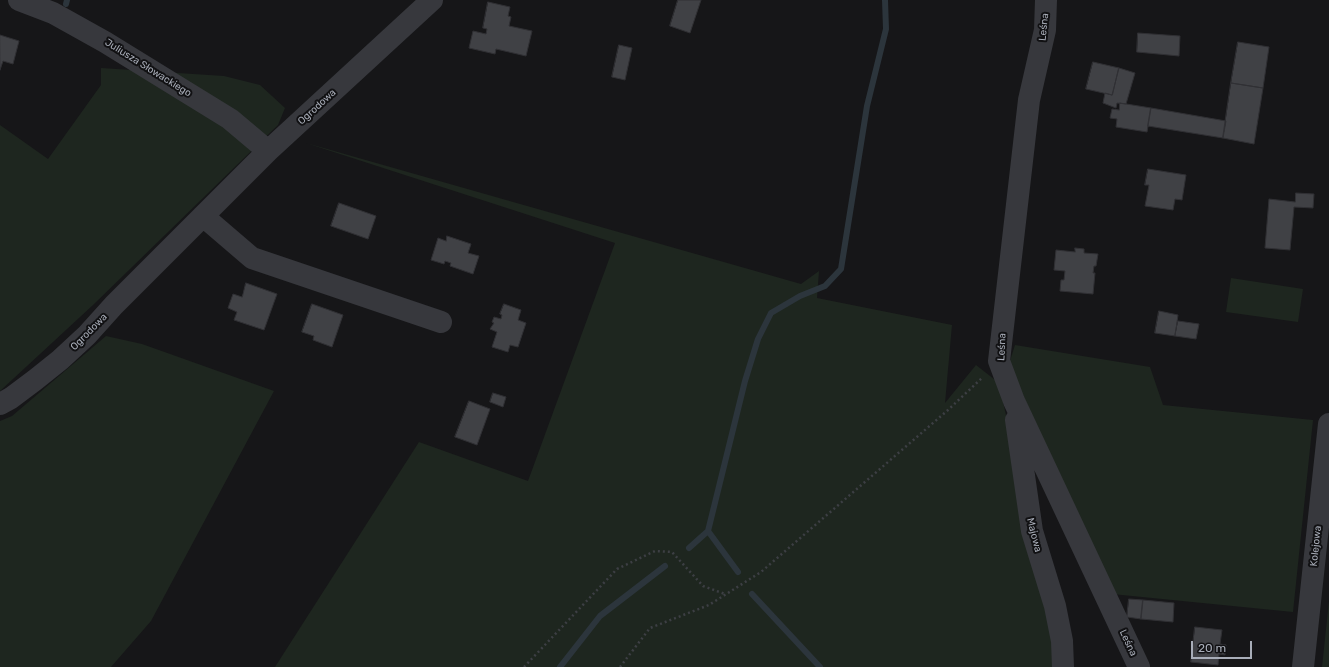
<!DOCTYPE html>
<html>
<head>
<meta charset="utf-8">
<style>
  body { margin:0 }
  #map { position:relative; width:1329px; height:667px; overflow:hidden; background:#161618; font-family:Rubik,sans-serif }
  canvas { display:block }
  .scale { position:absolute; left:1191px; top:641px; width:61px; height:18px; box-sizing:border-box; border:2px solid #a8adb8; border-top:0; padding-left:5px; font-size:12px; line-height:14px; white-space:nowrap; color:#a8adb8; -webkit-text-stroke:3px #111113; paint-order:stroke }
</style>
</head>
<body>
<div id="map">
<canvas width="1329" height="667"></canvas>
<div class="scale">20 m</div>
</div>
<script>
const g = document.querySelector('canvas').getContext('2d');
g.lineJoin = 'round';
function paint(path, color) { g.fillStyle = color; g.fill(path, 'evenodd'); }
function trace(path, color, width, dash) { g.strokeStyle = color; g.lineWidth = width; g.lineCap = dash ? 'butt' : 'round'; g.setLineDash(dash || []); g.stroke(path); }
function drawText(font, color, halo, rows, align = 'center') {
  g.font = font + ' Rubik,sans-serif'; g.lineWidth = 4; g.setLineDash([]); g.textBaseline = 'middle'; g.strokeStyle = halo; g.fillStyle = color; for (const [text, x, y, turn = 0] of rows) {
    g.save(); g.translate(x, y); g.rotate((+turn || 0) * Math.PI / 180); g.textAlign = isNaN(turn) ? turn : align; if (halo) g.strokeText(text, 0, 0); g.fillText(text, 0, 0); g.restore();
  }
}
paint(new Path2D(`
  M101,68L224,76L260,85L285,108L278,125L93,305L0,391V125L48,159L101,85Z
  M306,143L801,284L819,271L817,298L952,325L945,403L976,365L999,383L1055,641V667H275L419,442L528,481L615,243Z
  M1231,278L1303,289L1298,322L1226,312Z
  M106,336L142,344L274,391L151,621L111,667H0V421L12,416Z
  M1015,345L1150,367L1163,405L1313,420L1293,612L1112,594L1009,364Z
  M1329,601V667H1322Z`), '#1e261f');
trace(new Path2D(`
  M66,4L67,0
  M689,548L708,531
  M738,572L708,531L745,381L758,339L771,313L800,296L825,286L841,269L867,106L886,29L885,0
  M752,594L820,667
  M560,667L600,616L665,566`), '#2c353c', 6);
const building = new Path2D(`
  M678,0H701L690,33L670,26Z
  M488,2L510,7L508,16L511,17L509,26L532,31L526,56L496,49L495,54L469,48L473,31L486,34L487,29L483,28Z
  M1138,33L1180,36L1179,56L1137,52Z
  M0,35L19,41L13,64L3,61L0,70Z
  M1238,42L1269,47L1263,88L1231,83Z
  M619,45L632,48L625,80L612,77Z
  M1093,62L1119,68L1112,95L1086,89Z
  M1119,68L1135,73L1126,104L1117,103L1116,108L1103,103L1105,93L1112,95Z
  M1231,83L1263,88L1254,144L1223,138Z
  M1120,103L1151,108L1147,132L1116,127L1117,119L1110,118L1112,109L1119,110Z
  M1151,108L1226,121L1223,138L1148,126Z
  M1148,169L1186,175L1182,200L1175,199L1173,210L1145,206L1149,185H1145Z
  M1296,193L1314,194L1313,208L1294,207L1290,250L1265,248L1269,199L1295,202Z
  M339,203L376,216L368,239L331,226Z
  M447,236L471,244L468,253L479,256L473,274L450,266L451,263L445,261L444,264L431,260L438,238L446,241Z
  M1075,248L1084,249V253L1098,254L1096,266H1094L1093,273H1095L1093,294L1060,291L1061,280H1064L1065,271L1054,270L1056,250L1075,252Z
  M246,283L277,294L264,330L234,320L237,312L228,308L233,294L242,297Z
  M312,304L343,315L332,347L313,340L314,336L302,332Z
  M504,304L521,310L518,320L526,323L518,347L510,345L508,352L492,347L497,332L490,329L494,323L492,322L494,317L501,319L502,315L500,314Z
  M1159,311L1178,315L1175,336L1155,333Z
  M1178,321L1199,324L1196,339L1175,336Z
  M493,393L506,397L503,407L490,402Z
  M469,401L490,409L477,445L455,437Z
  M1129,599L1143,600L1141,619L1127,617Z
  M1143,600L1174,603L1173,622L1141,619Z
  M1195,627L1222,630L1220,644L1226,645L1225,655L1219,654L1218,665L1191,662Z`);
paint(building, '#404145');
trace(building, '#303034', 1);
trace(new Path2D(`
  M524,667L617,569L655,551L672,552L703,586L725,594
  M620,667L650,628L709,605L761,572L948,410L983,377`), '#3d3f44', 2.5, [2, 3]);
trace(new Path2D(`
  M19,0L53,13L105,42L230,119L268,151
  M1046,0L1045,30L1029,100L999,361L1014,401L1139,667
  M203,216L252,258L441,322
  M0,404L11,398L35,380L60,360L87,335L114,305L268,151L432,0
  M1016,420L1032,531L1055,606L1062,641L1063,667
  M1303,667L1329,424`), '#37383d', 22);
drawText('10px', '#a8adb8', '#111113', [
  ["Leśna",1044,27,-84],
  ["Juliusza Słowackiego",148,68,32],
  ["Ogrodowa",317,107,-42],
  ["Ogrodowa",89,332,-45],
  ["Leśna",1002,347,-87],
  ["Majowa",1034,535,76],
  ["Kolejowa",1316,546,-84],
  ["Leśna",1128,643,65]
]);
</script>
</body>
</html>
